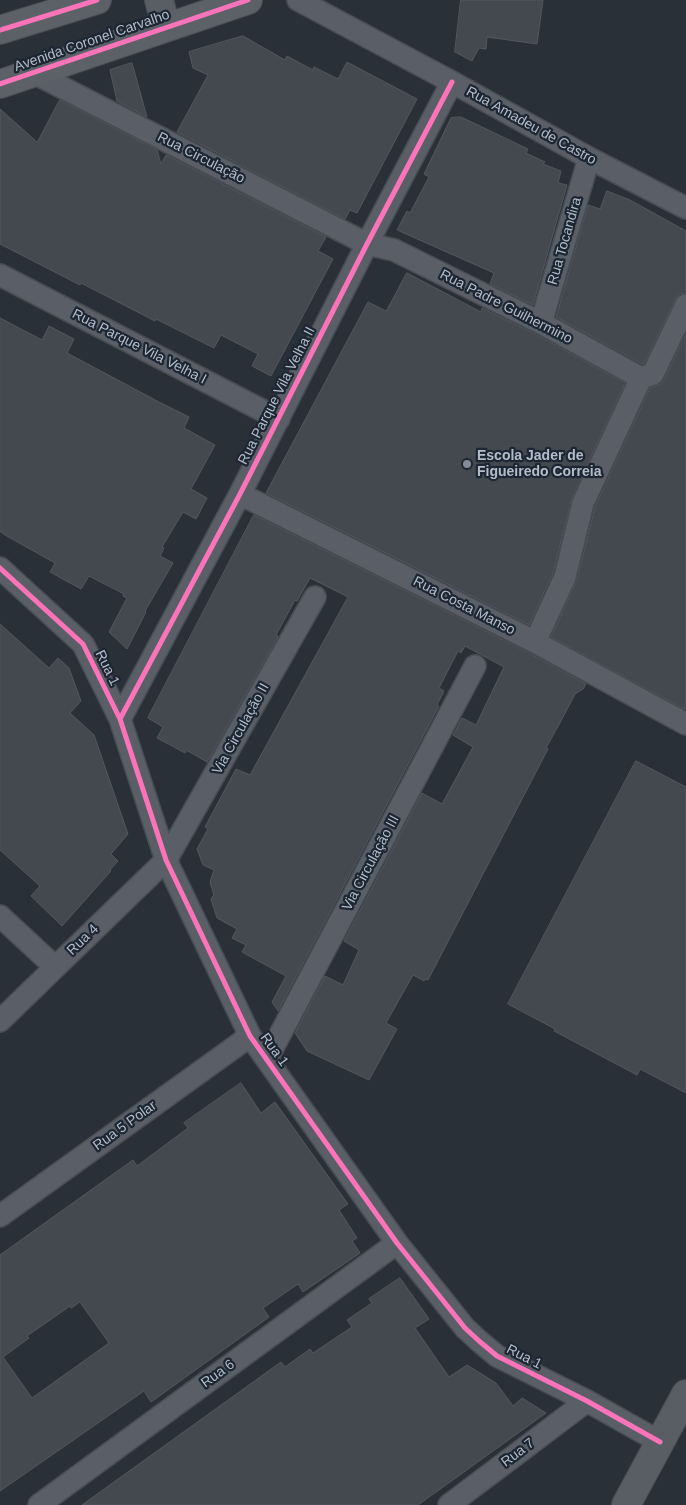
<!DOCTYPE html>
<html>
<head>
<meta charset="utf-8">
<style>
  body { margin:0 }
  canvas { display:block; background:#2a3038 }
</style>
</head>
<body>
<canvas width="686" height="1505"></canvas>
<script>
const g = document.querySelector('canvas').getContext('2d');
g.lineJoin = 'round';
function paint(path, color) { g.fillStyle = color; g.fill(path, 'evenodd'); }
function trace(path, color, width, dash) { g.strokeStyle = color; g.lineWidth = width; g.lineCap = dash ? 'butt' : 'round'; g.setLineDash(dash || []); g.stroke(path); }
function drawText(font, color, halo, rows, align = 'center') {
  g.font = font + ' Helvetica,sans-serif'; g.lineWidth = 4.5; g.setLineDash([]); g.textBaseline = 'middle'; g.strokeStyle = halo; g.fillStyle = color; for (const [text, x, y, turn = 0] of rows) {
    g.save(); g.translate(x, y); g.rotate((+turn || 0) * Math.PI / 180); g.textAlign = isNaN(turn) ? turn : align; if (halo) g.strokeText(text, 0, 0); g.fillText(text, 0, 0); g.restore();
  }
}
const building = new Path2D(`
  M461,0H543L537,44L487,37L486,49L479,48L472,61L455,52Z
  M243,36L285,60L287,56L313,70L314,67L338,79L347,62L417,99L357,213L350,210L345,219L177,132L208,75L193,68L189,52Z
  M132,63L147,117L117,101L110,70Z
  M60,100L157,150L161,164L166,155L326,237L318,251L333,259L271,376L252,366L258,354L221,335L214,348L156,319L155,321L81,283L80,285L0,244V109L37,142Z
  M461,117L528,149L526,153L545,162L543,164L561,171L558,183L567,185L533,305L490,284L494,273L397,230L407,211L410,213L429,177L424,174L451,118Z
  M607,191L630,200L686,231V293L679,294L675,300L644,364H642L556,317L588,205L600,209Z
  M407,273L481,312L482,308L535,334L625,383L572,498L553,573L529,625L266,493L368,302L386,311Z
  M0,318L42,340L49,326L74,339L67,353L159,402L189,417L184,428L215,445L191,489L207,498L196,519L183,512L162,547L164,548L160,556L173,563L145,611L146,612L127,649L109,632L127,598L123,596L124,594L89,576L81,589L50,572L55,563L5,535L0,531Z
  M686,334V710L551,637L577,580L595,507L650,388L661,384L664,380Z
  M254,515L529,653L586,684L583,689L575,694L562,719L546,748L548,749L428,980L425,979L424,981L413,975L386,1023L397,1029L369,1080L307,1051L295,1033L325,976L343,985L359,950L344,941L422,793L442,804L473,747L453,735L462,718L476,725L504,667L465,646L461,653L458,651L439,688L444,691L437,705L439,706L278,1011L272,1002L286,976L242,952L246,945L232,938L237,929L217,918L211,899L214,895L210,882L214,870L203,865L197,849L208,829L205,827L236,769L250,775L348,597L310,578L297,601L295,600L276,635L278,636L277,639L207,762L186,750L185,753L157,738L163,727L148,718Z
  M0,624L49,668L58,658L69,668L81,701L70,713L94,735L128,834L111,854L118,861L110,870L111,871L62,926L31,896L40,886L0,850Z
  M636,761L686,787V1093L640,1069L637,1075L554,1031L555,1029L508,1004Z
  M241,1083L261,1113L275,1102L348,1204L339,1210L357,1238L352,1241L360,1253L303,1292L298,1284L263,1308L269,1317L151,1402L144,1391L0,1491V1255L133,1160L137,1166L188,1128L184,1123ZM80,1302L109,1343L32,1398L3,1357L29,1338L27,1336L70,1306L71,1308Z
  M400,1278L429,1319L415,1328L449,1377L467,1365L496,1383L513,1406L522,1398L546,1413L418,1505H82L281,1362L285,1367L310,1349L313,1353L352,1327L347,1320L372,1303L369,1299Z`);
paint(building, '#444950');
trace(building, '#52575f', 1);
const street = new Path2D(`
  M298,0L452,82L589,158L686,208
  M34,73L367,244L394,250L541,323L641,378
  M0,275L279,419
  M541,323L589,158
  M240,494L535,642L686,724
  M0,568L83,644L120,719L166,860L250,1036L397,1243L465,1328L479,1341L497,1356L587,1401L660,1442
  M535,642L565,577L583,503L641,378L653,374L686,305
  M120,719L240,494L367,244L452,82
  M0,916L55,967
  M0,1021L166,860L315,597
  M267,1059L475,666
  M0,1216L250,1036
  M39,1505L397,1243
  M449,1505L587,1401`);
const secondary = new Path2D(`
  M159,0L163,15L171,26
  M626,1505L686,1394`);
const primary = new Path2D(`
  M0,30L97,0
  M0,84L248,0`);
trace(street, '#484c53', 24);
trace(secondary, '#484c53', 30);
trace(primary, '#484c55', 30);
trace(street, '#5a5e66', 21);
trace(secondary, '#595d64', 28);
trace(primary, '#5c6168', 28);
trace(new Path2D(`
  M0,30L97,0
  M0,84L248,0
  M0,568L83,644L120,719L166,860L250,1036L397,1243L465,1328L479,1341L497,1356L587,1401L660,1442
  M120,719L240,494L367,244L452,82`), '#fb73b8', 5);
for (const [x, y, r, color] of [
  [467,464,5,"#848b96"]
]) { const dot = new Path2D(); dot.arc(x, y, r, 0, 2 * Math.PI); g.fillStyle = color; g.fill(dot); trace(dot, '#1d2633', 2); }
drawText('14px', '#b4bcc9', '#1d2633', [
  ["Avenida Coronel Carvalho",92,41,-19],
  ["Rua Amadeu de Castro",531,126,29],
  ["Rua Circulação",201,158,27],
  ["Rua Tocandira",565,241,-74],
  ["Rua Padre Guilhermino",506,307,27],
  ["Rua Parque Vila Velha I",139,347,27],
  ["Rua Parque Vila Velha II",277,396,-63],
  ["Rua Costa Manso",464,606,27],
  ["Rua 1",107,668,64],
  ["Via Circulação II",241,729,-61],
  ["Via Circulação III",371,863,-62],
  ["Rua 4",83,940,-44],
  ["Rua 1",274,1050,54],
  ["Rua 5 Polar",125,1126,-36],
  ["Rua 1",524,1357,27],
  ["Rua 6",218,1374,-36],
  ["Rua 7",518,1453,-37]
]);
drawText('bold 14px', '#b4bcc9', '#1d2633', [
  ["Escola Jader de",477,456],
  ["Figueiredo Correia",477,472]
], 'left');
</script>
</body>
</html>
